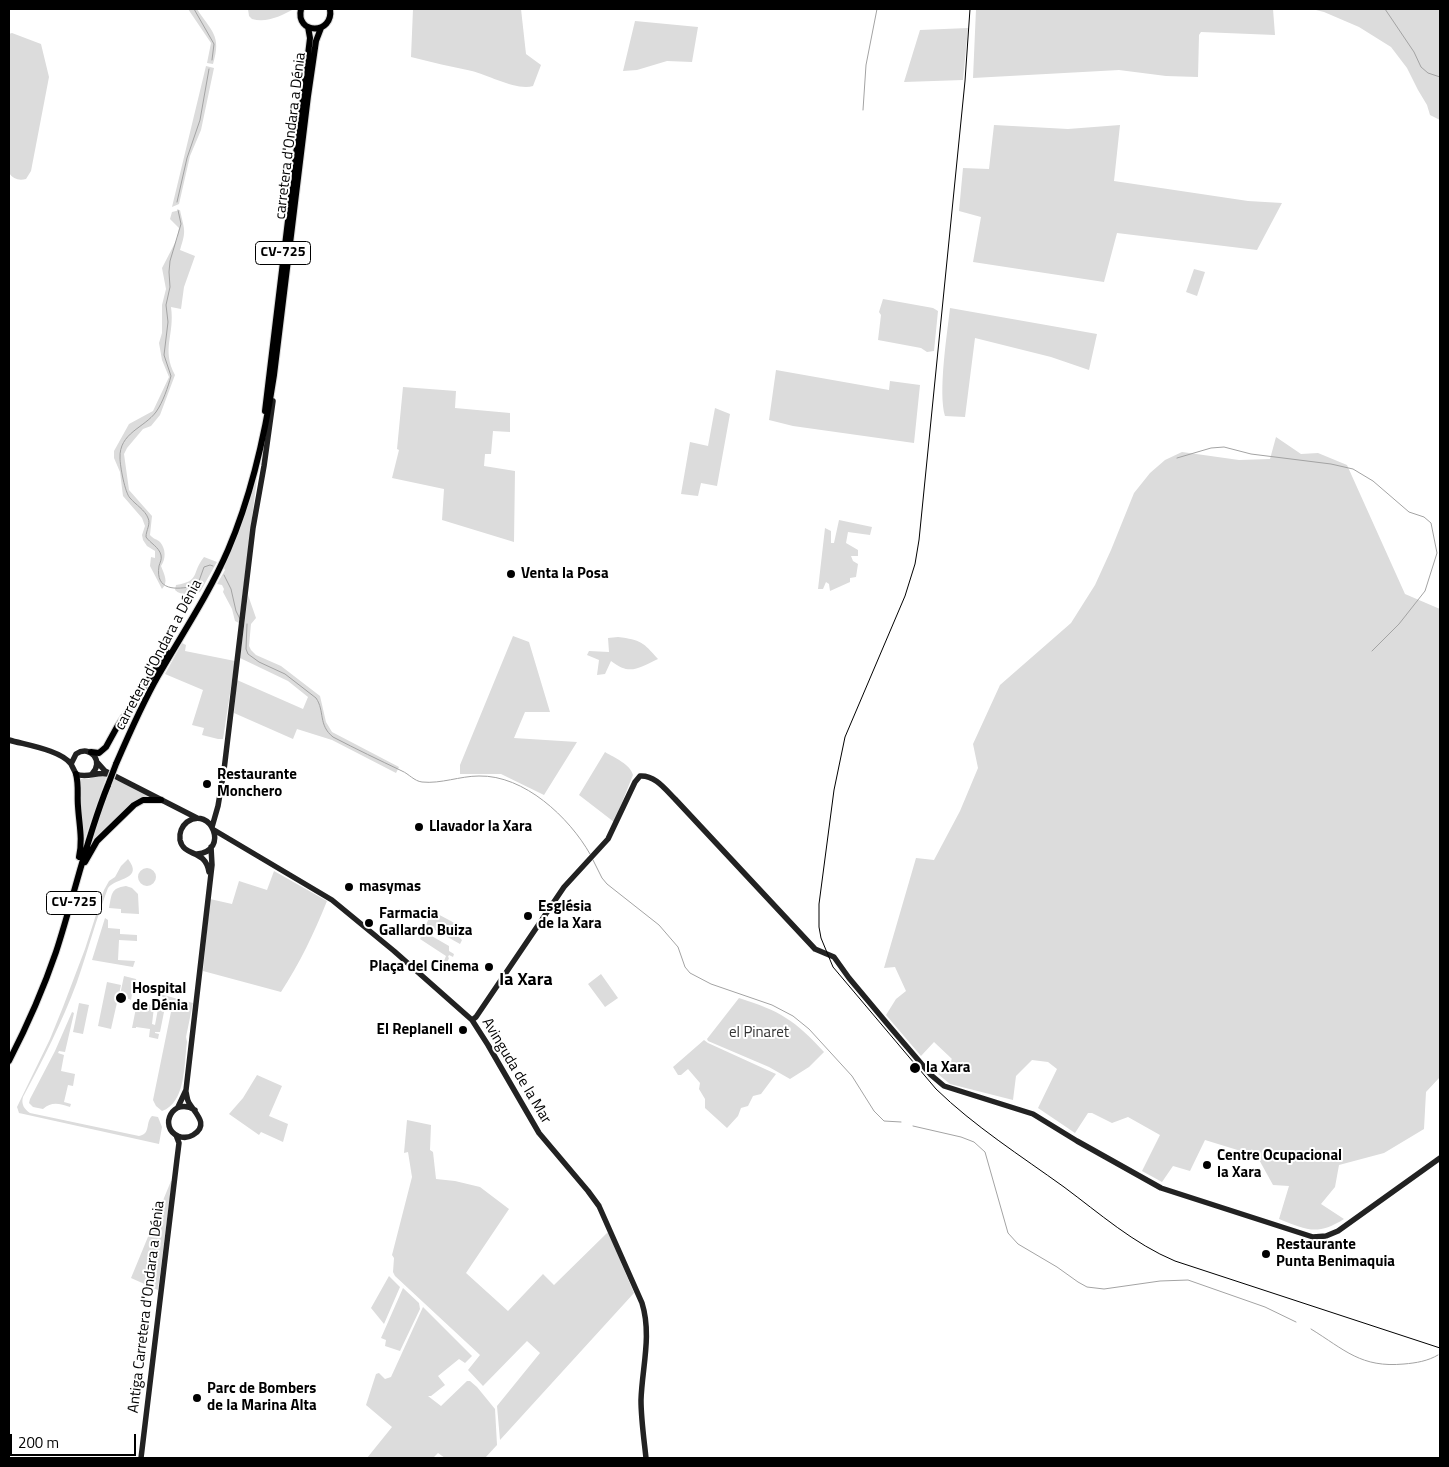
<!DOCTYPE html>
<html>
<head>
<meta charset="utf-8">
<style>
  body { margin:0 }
  #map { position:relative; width:1449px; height:1467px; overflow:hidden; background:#fff; font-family:"Titillium Web",sans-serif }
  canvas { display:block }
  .frame { position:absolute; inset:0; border:10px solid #000; pointer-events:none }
  .scale { position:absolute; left:10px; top:1434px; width:126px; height:22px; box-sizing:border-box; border:2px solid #000; border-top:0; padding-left:6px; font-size:15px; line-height:18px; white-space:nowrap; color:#000; -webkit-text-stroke:4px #fff; paint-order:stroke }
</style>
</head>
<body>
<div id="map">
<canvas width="1449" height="1467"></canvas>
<div class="frame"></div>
<div class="scale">200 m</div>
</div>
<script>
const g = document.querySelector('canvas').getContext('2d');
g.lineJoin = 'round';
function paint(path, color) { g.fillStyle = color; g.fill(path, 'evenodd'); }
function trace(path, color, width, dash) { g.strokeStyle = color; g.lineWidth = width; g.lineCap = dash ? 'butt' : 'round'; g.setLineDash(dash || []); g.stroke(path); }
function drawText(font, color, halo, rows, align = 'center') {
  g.font = font + ' "Titillium Web",sans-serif'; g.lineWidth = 4; g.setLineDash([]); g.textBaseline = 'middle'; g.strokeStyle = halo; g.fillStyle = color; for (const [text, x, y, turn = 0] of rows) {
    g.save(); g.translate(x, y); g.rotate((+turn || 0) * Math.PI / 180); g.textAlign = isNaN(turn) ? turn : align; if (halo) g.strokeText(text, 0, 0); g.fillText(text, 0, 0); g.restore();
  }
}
paint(new Path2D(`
  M188,9H197C211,31 222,35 213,64L207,63L211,43Z
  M248,9H294C281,16 267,23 252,19L249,16Z
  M413,9H521L526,54L541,65L533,86C517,91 488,75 472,71C452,67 431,62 411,57Z
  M976,9H1273L1275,35L1201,32L1199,35L1198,77L1166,76L1119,70L973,78Z
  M1312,9H1440V120L1430,115L1427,105L1418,90L1407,68L1391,47L1359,27L1324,12Z
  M635,21L698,27L692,62L667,61L637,70L623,71Z
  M968,28L963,80L904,82L920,30Z
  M12,33L41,44L49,77L31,171L26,179C19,181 13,179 9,173V34Z
  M206,66L214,68L201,130L190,156L179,204L172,207Z
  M994,125L1068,129L1120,125L1114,181L1248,201L1282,203L1257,250L1117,233L1104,282L973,262L981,217L959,211L963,168L989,169Z
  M180,210C184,230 187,229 180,250L195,256L184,287L181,309L171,307C175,335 161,349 175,375L160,415L151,426L143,429L127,448L124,454L129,490L152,516L150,535C153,539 157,539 160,542C166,549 166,559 161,566C164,574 169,582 162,589L150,566L151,557L155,558V551L147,546L143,540L142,535L145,526L142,518L123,496L120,472L114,458V451L129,424L153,411L169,377L162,360L159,343L162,333V305L166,289L162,268L177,239L179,228L170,219L172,212Z
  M1194,269L1205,272L1197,296L1186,292Z
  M883,299L933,308L938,311L934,351L927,352L921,348L878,340L881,315L879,312Z
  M950,308L1097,334L1089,370L1051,357L975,338L965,417L945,416C938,392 947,335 950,308Z
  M776,370L889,390L890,381L920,385L914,443L793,426L769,420Z
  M403,387L456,391L455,408L510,413V432L493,431L491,454H485L484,466L515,471L514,542L442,520L444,489L392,478L399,450L397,449Z
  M715,408L730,414L717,486L701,483L698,496L681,494L690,442L708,446Z
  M1276,437L1301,454L1318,453L1347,465L1405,594L1440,609V1077L1426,1092L1424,1129L1384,1153L1339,1165L1335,1187L1321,1204L1344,1219C1317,1236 1307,1230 1279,1219L1289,1186L1273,1185L1257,1156L1205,1140L1190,1171L1173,1166L1162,1182L1142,1171L1160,1135L1128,1117L1112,1123L1092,1113H1088L1075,1133L1038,1108L1057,1069L1048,1062L1032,1060L1016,1076L1013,1100L950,1084L938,1074L952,1059L934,1042L921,1056L886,1015L896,999L906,991L895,967L884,968L916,858L934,860L960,811L978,768L973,744L1000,685L1071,623L1095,585L1111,550L1134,493L1150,473L1165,460L1182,452L1239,460L1270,459Z
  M257,478L239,623L235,621L232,609L223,592L224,589L222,585L217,584L225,570L224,568L243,521Z
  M839,520L872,527L870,535L848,532L846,543L858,550V556H851L853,561L858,564L856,577L850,578V582L830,591L829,584L826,582L823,589H818L825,528L831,531V543H834Z
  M204,557L217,562L200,592C192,594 181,596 175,590L176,585C201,581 191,573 204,557Z
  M248,595L256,618L251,624L249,646L251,650L256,655L281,666L320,696L326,722L332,732L399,767L396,773L332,740L297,729L293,739L234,713L237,680L303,709L308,697L288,681L240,658Z
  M513,636L529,642L550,712H525L514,738L577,742L544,795L501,774H460V765Z
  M618,637C641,640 643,642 658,659C638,668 630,676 611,661L605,674L597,675L599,660L587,655L589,651L609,652L608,638Z
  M182,643L186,645L185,651L235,661L223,739H218L202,735L204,728L192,725L203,690L165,674Z
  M605,752C615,758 630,764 633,775L614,822L579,795Z
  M96,775H107L84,841L79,795L80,779H89Z
  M113,779L127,784L152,797L134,802L90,845Z
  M128,859C144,880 116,877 108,888C96,919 88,951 77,982C62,1022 43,1060 23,1097C21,1104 24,1109 30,1113L139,1136C151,1134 145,1123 152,1116L158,1117L162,1127L159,1144L19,1113L17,1107L50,1039L63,1007L85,949L104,890L109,881L115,877L121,866Z
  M138 877a9 9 0 1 1 18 0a9 9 0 1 1-18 0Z
  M274,871L327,901C314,933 300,963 281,992L203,971L210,899L232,904L239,881L267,890Z
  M126,886L132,888L138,894L139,914L121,913V909L109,908C112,895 110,888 126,886Z
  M432,911L464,928L459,937L462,940L460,944L426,925Z
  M105,918L108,920V928L120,929V934L137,935V941L119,940L118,960L135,961L133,967L92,960Z
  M423,931L449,946V951L454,954L453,957L449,955L448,957L449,958L447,963L444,961L446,956L420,939Z
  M601,974L618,998L605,1007L588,984Z
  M124,976L136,979L137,983L133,988L131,1000L120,995Z
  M107,982L121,985L111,1029L98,1026Z
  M156,993L193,1003L186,1037L187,1042C184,1063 186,1103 162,1111L156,1106L153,1100L172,1007L168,1000Z
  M739,998C780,1011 795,1020 824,1052L809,1067L790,1079L769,1067L708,1041L707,1039Z
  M157,1002L162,1004L165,1007L160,1032H155V1033L159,1034L158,1039L149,1037L150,1029L136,1027V1028H132L137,1003H147L154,1007L152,1024L155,1025L158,1009Z
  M79,1003L89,1005L83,1034L73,1032Z
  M72,1012L74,1013L65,1052L59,1051L58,1053L64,1055L61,1071L75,1074L73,1086L68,1085L64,1102L71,1104L70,1107C60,1104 52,1101 43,1109L33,1107L29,1103L30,1099L55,1051Z
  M704,1040L708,1043L776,1074L761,1094L753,1096L748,1106L741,1108L738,1116L727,1128L705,1108V1099L699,1089L700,1083L688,1069L681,1075H678L673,1067Z
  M257,1075L282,1086L269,1116L288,1124L283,1142L261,1132L259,1135L229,1114L243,1098Z
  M407,1120L431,1125L430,1150L433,1152L436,1179L455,1181L480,1187L509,1209L466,1273L508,1311L543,1274L554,1285L608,1232L634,1293L500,1440L497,1406L540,1353L527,1341L483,1386L468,1370L480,1355L395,1276L393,1272L394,1258L392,1255L412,1177L408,1152L404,1153Z
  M171,1181H172L158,1290L131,1278Z
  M389,1276L400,1287L384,1324L371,1308Z
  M403,1288L419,1303L420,1309L400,1351L385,1346L386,1340L381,1338Z
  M423,1307L472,1356L465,1363L459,1359L438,1376L445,1385L431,1396H428L441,1406L467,1381H470L477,1387L495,1409L497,1445L485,1458H445L438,1453L433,1458H367L392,1427L366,1405L376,1374L379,1373L385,1379L391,1377Z`), '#dcdcdc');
trace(new Path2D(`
  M194,9L214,44L212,60
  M1385,9L1414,52L1421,67L1428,73L1440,77
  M863,110L866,65L877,9
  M177,202L187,158L200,120L209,69
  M178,210L181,224L170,261L169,272L170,287L166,305L168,322L164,355L171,376C168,387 163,402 156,412C144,428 119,433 120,458C120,466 125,493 130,498C136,505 145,510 148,518C151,524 146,530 146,537C150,543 159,547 161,555C162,560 160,562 159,566C155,591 176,590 194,586L199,581L204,567L210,565L213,566
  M1177,458L1211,448L1224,447L1251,454L1331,464L1353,469L1373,481L1409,512L1424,517L1431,523L1437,553L1425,591L1399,624L1372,651
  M224,575L231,589L236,611L240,619
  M247,624L246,649L248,654L259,662L285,674L316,698C325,711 318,725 333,737C356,749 379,760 402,771C409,774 414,781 422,782C441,784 460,776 479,776C524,775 569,817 590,854
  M593,860L602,878L607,884L659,925L678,947L685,967L690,973L711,984L772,1005L793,1016L809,1029L852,1076L874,1111L884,1121L901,1122
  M913,1126L961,1137L974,1142L985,1152L1008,1233L1018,1244L1057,1267L1078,1282L1087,1287L1104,1289L1160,1281L1188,1280L1265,1307L1296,1322
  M1311,1329C1345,1350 1361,1368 1404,1364C1416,1363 1428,1361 1438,1355`), '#a3a3a3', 1);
const primary = new Path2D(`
  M301,9C295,35 334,35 330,9
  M265,411L310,38L308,27
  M91,752L99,753L106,747L117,727L167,652
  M116,764C129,734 142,704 158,676C182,634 209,594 228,550C252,494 265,435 274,375L308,96L316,41L321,28
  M76,774C79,785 77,795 78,806C79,824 83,839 79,857
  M85,862L97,841L134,805L143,800H161
  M9,1061C27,1026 43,990 56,952C74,897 86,839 108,785`);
trace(primary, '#dbdbdb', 8);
trace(new Path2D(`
  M9,740C26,745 61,750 71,764
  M97,762L105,771L197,818
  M92,774C104,762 91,744 76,754L71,764L76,774C87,779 97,771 108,774
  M212,827L218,806L224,770L253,528L264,466L273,401
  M214,830L332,900L394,951L472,1020L488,1045L539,1133L588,1191L599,1206L642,1303C652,1335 642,1368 641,1400C641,1419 644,1439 646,1458
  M197,854C230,851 211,805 187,822C182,826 179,833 180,840C184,858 205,848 209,872
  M472,1020L476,1017L564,887L608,839L635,782L640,776C655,775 665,789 675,799L815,949L834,957L849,978L890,1027L931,1075L944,1086L1033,1114L1077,1141L1161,1188L1313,1237L1326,1236L1338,1231L1440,1158
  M186,1092C187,1096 187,1100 189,1103C195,1113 210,1125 193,1135C188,1138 183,1138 178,1136C158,1127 173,1096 195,1110
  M178,1107L186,1090L212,865L211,847
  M141,1458L177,1159L179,1143L176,1135`), '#222', 5.5);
trace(primary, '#000', 6);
trace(new Path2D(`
  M970,9L965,81L919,540L915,564L905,596L845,737L834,790L819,904V927L821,938L833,967L936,1089C974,1126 1021,1156 1064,1187C1099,1213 1134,1244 1175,1261L1440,1348`), '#000', 1);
const primaryBridge = new Path2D(`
  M108,785L116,764`);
trace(primaryBridge, '#dbdbdb', 8, []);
trace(primaryBridge, '#000', 6);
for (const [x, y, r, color] of [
  [511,574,5,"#000"],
  [207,784,5,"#000"],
  [419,827,5,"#000"],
  [349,887,5,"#000"],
  [528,916,5,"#000"],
  [369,923,5,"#000"],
  [489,967,5,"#000"],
  [121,998,6,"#000"],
  [463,1030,5,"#000"],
  [915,1068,6,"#000"],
  [1207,1165,5,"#000"],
  [1266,1254,5,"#000"],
  [197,1398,5,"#000"]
]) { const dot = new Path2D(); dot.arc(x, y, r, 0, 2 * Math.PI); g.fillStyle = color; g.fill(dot); trace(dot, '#fff', 2); }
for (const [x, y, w] of [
  [283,253,55],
  [74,903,55]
]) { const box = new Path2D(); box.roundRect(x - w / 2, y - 11.5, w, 23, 4); g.fillStyle = '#fff'; g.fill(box); trace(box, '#000', 1); }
drawText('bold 14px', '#000', null, [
  ["CV-725",283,253],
  ["CV-725",74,903]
]);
drawText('15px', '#000', '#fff', [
  ["carretera d'Ondara a Dénia",291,136,-83],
  ["carretera d'Ondara a Dénia",159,655,-62],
  ["Avinguda de la Mar",516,1071,59],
  ["Antiga Carretera d'Ondara a Dénia",147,1307,-83]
]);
drawText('bold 15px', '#000', '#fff', [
  ["Venta la Posa",521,574],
  ["Restaurante",217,775],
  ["Monchero",217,792],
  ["Llavador la Xara",429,827],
  ["masymas",359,887],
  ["Església",538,907],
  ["de la Xara",538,924],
  ["Farmacia",379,914],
  ["Gallardo Buiza",379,931],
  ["Plaça del Cinema",479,967,"right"],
  ["Hospital",132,989],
  ["de Dénia",132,1006],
  ["El Replanell",453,1030,"right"],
  ["la Xara",926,1068],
  ["Centre Ocupacional",1217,1156],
  ["la Xara",1217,1173],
  ["Restaurante",1276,1245],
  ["Punta Benimaquia",1276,1262],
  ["Parc de Bombers",207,1389],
  ["de la Marina Alta",207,1406]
], 'left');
drawText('15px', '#333', '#fff', [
  ["el Pinaret",759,1033]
]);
drawText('bold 18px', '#000', '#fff', [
  ["la Xara",526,981]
]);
</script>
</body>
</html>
